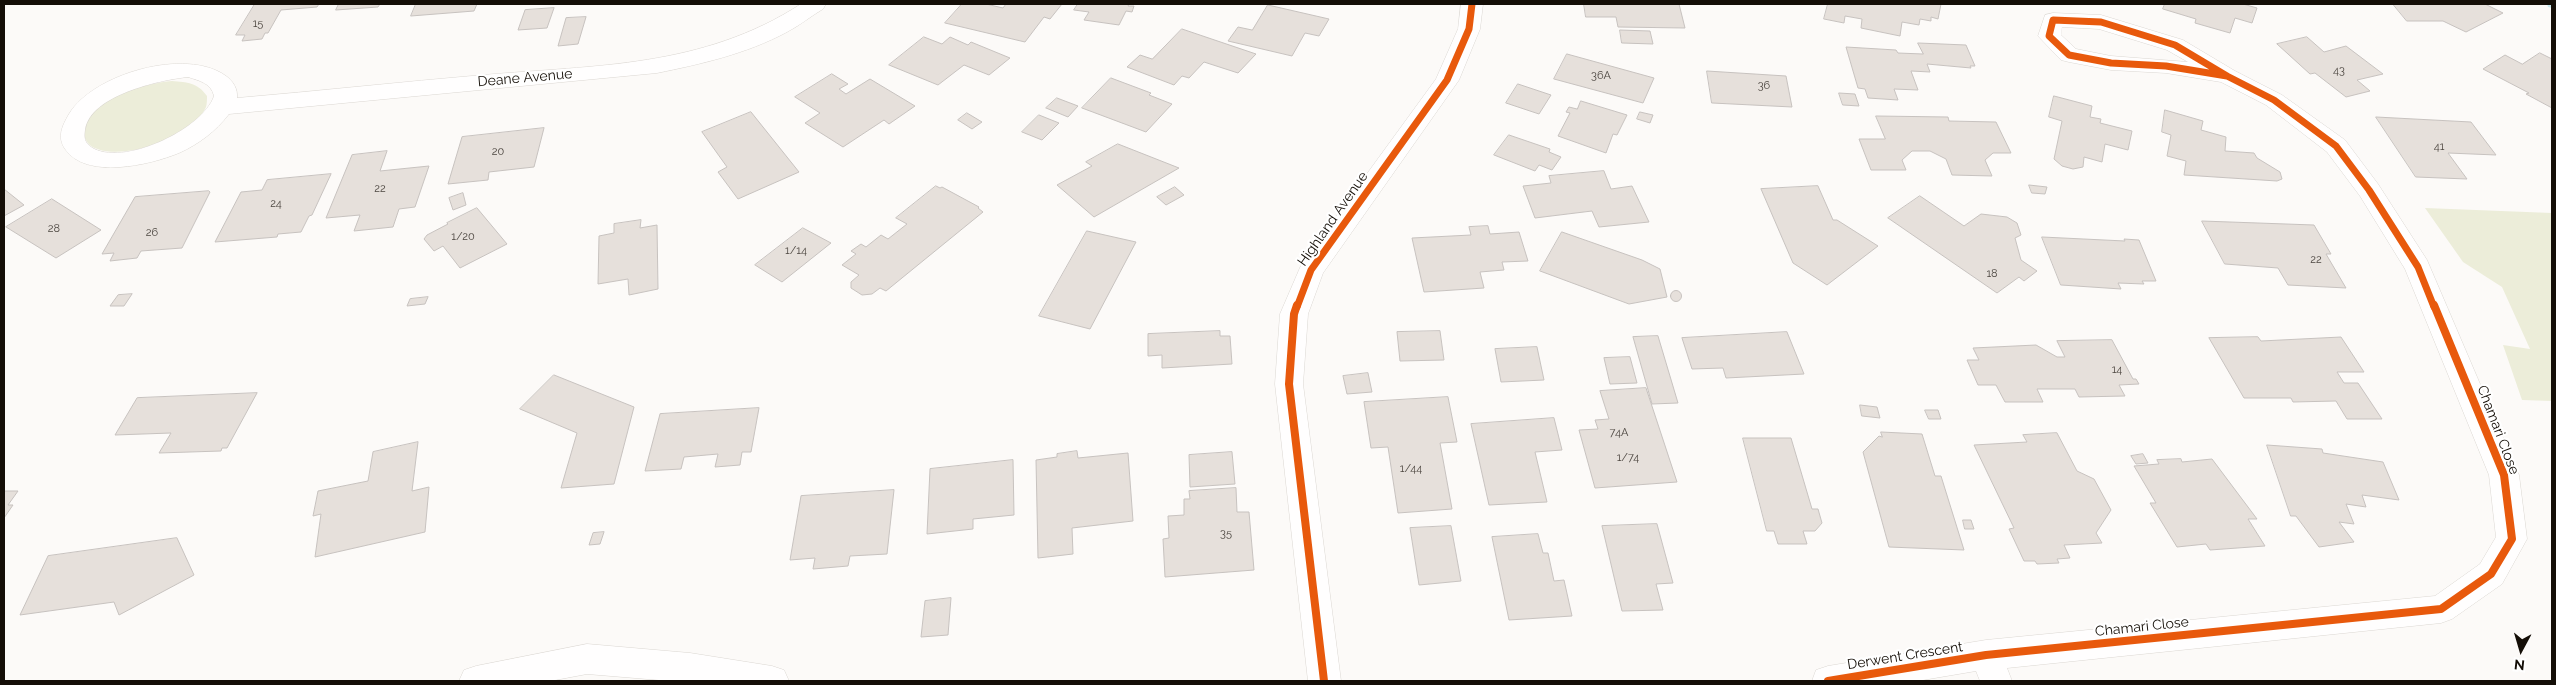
<!DOCTYPE html>
<html>
<head>
<meta charset="utf-8">
<style>
  body { margin:0 }
  #map { position:relative; width:2556px; height:685px; overflow:hidden; background:#fcfaf8; font-family:Raleway,sans-serif }
  canvas { display:block }
  .frame { position:absolute; inset:0; border:5px solid #140e07; pointer-events:none }
  .north { position:absolute; left:2496px; top:625px; width:50px; height:50px; -webkit-text-stroke:4px #fff; paint-order:stroke; rotate:186deg; font-size:14px; font-weight:700; line-height:20px; text-align:center; color:#140e07 }
  .north::after { content:''; display:block; margin:auto; width:18px; height:22px; background:#140e07; clip-path:polygon(50% 0,100% 100%,50% 72%,0 100%) }
</style>
</head>
<body>
<div id="map">
<canvas width="2556" height="685"></canvas>
<div class="frame"></div>
<div class="north">N</div>
</div>
<script>
const g = document.querySelector('canvas').getContext('2d');
g.lineJoin = 'round';
function paint(path, color) { g.fillStyle = color; g.fill(path, 'evenodd'); }
function trace(path, color, width, dash) { g.strokeStyle = color; g.lineWidth = width; g.lineCap = dash ? 'butt' : 'round'; g.setLineDash(dash || []); g.stroke(path); }
function drawText(font, color, halo, rows, align = 'center') {
  g.font = font + ' Raleway,sans-serif'; g.lineWidth = 4.5; g.setLineDash([]); g.textBaseline = 'middle'; g.strokeStyle = halo; g.fillStyle = color; for (const [text, x, y, turn = 0] of rows) {
    g.save(); g.translate(x, y); g.rotate((+turn || 0) * Math.PI / 180); g.textAlign = isNaN(turn) ? turn : align; if (halo) g.strokeText(text, 0, 0); g.fillText(text, 0, 0); g.restore();
  }
}
paint(new Path2D(`
  M172,81C187,82 198,83 207,96C207,99 207,104 206,107C194,137 119,164 91,146C86,142 83,136 84,130C88,98 147,83 172,81Z
  M2425,208L2552,213V401L2522,400L2503,345L2530,349L2502,287L2463,262Z`), '#ecedd9');
paint(new Path2D(`
  M2547,4H2552V8L2548,7Z`), '#c9e9ee');
const building = new Path2D(`
  M255,4H319L317,7L281,10L268,33H265L262,39L242,41L245,35H236Z
  M339,4H380L378,7L336,10Z
  M416,4H477L474,11L411,16Z
  M962,4H986L1003,8L1006,4H1062L1050,19L1044,17L1025,42L945,23Z
  M1078,4H1129L1128,6H1134L1132,12L1126,11L1119,25L1084,20L1089,12L1074,10Z
  M1584,4H1679L1685,28L1618,27L1616,17H1586Z
  M1828,4H1941L1938,19L1931,17V21L1920,19L1919,25L1902,22L1900,36L1861,28L1862,19L1845,16L1844,23L1824,19Z
  M2165,4H2243L2257,8L2252,23L2235,18L2230,33L2195,23L2196,19L2163,9Z
  M2393,4H2485L2503,13L2466,32L2443,21H2407Z
  M1268,5L1329,19L1319,36L1305,33L1292,56L1228,41L1238,27L1252,30Z
  M554,8L547,28L518,30L525,10Z
  M586,17L578,44L558,46L566,18Z
  M1182,29L1256,54L1238,73L1204,62L1189,78L1182,76L1174,85L1127,67L1140,55L1152,59Z
  M1620,30L1650,31L1653,44L1622,43Z
  M924,37L942,44L950,37L968,45L971,42L1010,58L989,75L964,65L938,85L889,65Z
  M2307,37L2324,52L2346,46L2383,74L2357,80L2370,91L2346,97L2315,73L2310,74L2277,44Z
  M1918,43L1966,45L1975,66H1970L1971,68L1927,64L1930,72L1911,71L1918,90L1894,89L1898,100L1868,98L1865,89L1858,88L1846,47L1896,50L1898,53L1923,54Z
  M2540,53L2552,59V108L2526,94L2529,93L2483,69L2505,55L2522,64Z
  M1567,54L1654,78L1643,103L1554,79Z
  M1707,71L1786,76L1792,107L1712,103Z
  M832,74L848,84L839,89L846,94L870,79L915,106L889,124L884,120L843,147L805,123L820,113L795,97Z
  M1111,78L1151,93L1149,95L1172,104L1146,132L1082,108Z
  M1518,84L1551,95L1539,114L1506,103Z
  M1839,93L1855,94L1859,106L1843,105Z
  M2054,96L2092,106L2090,117L2101,119L2100,123L2132,131L2128,150L2105,144L2102,162L2084,157L2083,167L2073,169L2062,166L2054,159L2062,121L2049,117Z
  M1057,98L1078,106L1068,117L1046,108Z
  M1581,101L1627,115L1617,135L1613,134L1606,153L1558,136L1570,113L1566,112L1569,107L1577,109Z
  M2165,110L2203,121L2201,130L2226,137L2225,151L2254,153L2257,158L2280,172L2282,179L2277,181L2184,175L2186,161L2167,156L2171,135L2162,132Z
  M751,112L799,172L738,199L718,172L727,167L702,132Z
  M1640,112L1653,115L1650,123L1637,119Z
  M967,113L982,122L972,129L958,120Z
  M1039,115L1059,123L1042,140L1022,132Z
  M1876,116L1948,117L1949,121L1996,122L2011,153H1993L1985,160L1992,176L1952,175L1946,159L1930,151H1912L1902,160L1906,170H1871L1859,139H1885Z
  M2376,117L2471,122L2496,155L2448,153L2467,179L2416,177Z
  M544,128L534,167L489,172L488,180L448,184L462,137Z
  M1509,135L1550,149L1549,152L1561,157L1552,170L1539,165L1535,171L1494,155Z
  M1118,144L1179,168L1094,217L1057,185L1092,166L1086,162Z
  M387,151L380,171L429,166L415,207L399,209L393,227L354,231L360,215L326,218L352,155Z
  M1604,171L1611,189L1632,186L1649,222L1599,227L1592,211L1535,218L1523,186L1551,183L1549,176Z
  M331,174L312,215L309,216L301,232L278,234L277,237L215,242L241,192L262,190L267,180Z
  M2029,185L2047,187L2045,194L2032,193Z
  M936,186L940,188L942,187L979,207L978,208L983,212L886,291L880,288L872,294L862,295L851,288V282L859,275L842,265L856,254L851,251L861,244L866,247L881,235L888,239L907,224L896,218Z
  M1818,186L1833,220H1837L1878,246L1827,285L1793,263L1761,189Z
  M1175,187L1184,195L1166,205L1157,197Z
  M4,189L24,205L4,216Z
  M209,191L210,192L182,248L141,251L137,258L110,261L114,253L102,254L135,197Z
  M463,193L466,205L453,210L449,198Z
  M1920,196L1964,226L1981,214L2007,217L2017,223L2021,235L2015,238L2021,260L2037,271L2024,281L2019,277L1997,293L1888,218Z
  M52,199L101,230L56,258L6,227Z
  M477,208L507,244L460,268L443,246L434,251L424,239L427,235L448,224L447,223Z
  M641,220L640,228L657,225L658,289L629,295L628,279L598,284L599,236L614,233V224Z
  M2202,221L2314,225L2331,254H2326L2346,288L2288,285L2278,268L2225,264Z
  M1488,226L1490,234L1519,232L1528,261L1502,262L1504,270L1480,272L1484,288L1424,292L1412,238L1471,235L1469,227Z
  M803,228L831,243L782,282L755,265Z
  M1087,231L1136,242L1090,329L1039,316Z
  M1562,232L1642,260L1660,269L1667,297L1629,304L1540,271Z
  M2042,237L2125,241L2124,239L2139,240L2156,281H2142L2144,284L2118,283L2121,289L2061,285Z
  M1670.5 296a5.5 5.5 0 1 1 11 0a5.5 5.5 0 1 1-11 0Z
  M132,294L124,306H110L118,295Z
  M428,297L425,304L407,306L410,299Z
  M1220,331V336H1230L1232,364L1162,368V355L1148,356V334Z
  M1440,331L1444,360L1400,361L1397,332Z
  M1787,332L1804,374L1726,378L1723,368L1692,369L1682,338Z
  M1658,336L1678,403L1652,404L1633,337Z
  M2258,337L2261,341L2341,337L2364,372H2337L2344,383H2358L2382,419H2347L2336,401L2293,402L2291,398H2244L2209,338Z
  M2112,340L2133,379H2136L2139,384L2119,385L2125,396L2079,397L2075,389H2037L2043,402H2005L1996,385H1978L1967,360H1979L1973,348L2036,345L2057,357H2065L2057,341Z
  M1537,347L1544,380L1501,382L1495,349Z
  M1630,357L1637,383L1610,384L1604,358Z
  M1368,373L1372,392L1347,394L1343,376Z
  M554,375L634,407L614,484L561,488L577,433L520,409Z
  M1646,388L1677,482L1595,488L1579,430L1598,429L1595,420L1609,419L1600,391Z
  M257,393L227,448H222L221,451L159,453L171,433L115,435L137,398Z
  M1448,397L1457,442L1440,443L1452,509L1398,513L1388,447L1371,448L1364,402Z
  M1860,405L1877,407L1880,418L1862,416Z
  M759,408L751,452H742L740,465L715,467L718,454L684,457L681,469L645,471L660,414Z
  M1925,410H1938L1941,419H1929Z
  M1554,418L1562,450L1535,452L1547,502L1489,505L1471,424Z
  M1881,432L1922,434L1935,476H1941L1964,550L1889,547L1863,452L1879,436L1882,437Z
  M2057,433L2077,471L2094,479L2111,510L2096,533L2102,543L2064,545L2070,558L2057,559L2059,563L2037,564L2035,561H2024L2009,529L2014,528L1974,445L2027,442L2023,435Z
  M1743,438H1791L1812,509H1818L1822,523L1815,531H1803L1807,544H1778L1774,531H1767Z
  M418,442L412,491L429,487L425,532L315,557L321,514L313,516L318,491L368,481L373,452Z
  M2267,445L2322,449L2323,453L2383,462L2399,500L2362,495L2366,507L2346,504L2354,524L2339,522L2354,542L2319,547L2296,516H2291Z
  M1077,451L1078,458L1128,453L1133,521L1072,528L1073,554L1038,558L1036,460L1057,457V454Z
  M1232,452L1235,484L1190,487L1189,455Z
  M2143,454L2148,463L2136,464L2131,456Z
  M2181,459L2182,462L2212,459L2257,519H2248L2265,546L2210,550L2206,544L2177,547L2150,503H2156L2134,466L2159,464L2157,460Z
  M1013,460L1014,515L973,519V529L927,534L930,469Z
  M1236,488L1237,512H1249L1254,570L1165,577L1163,539L1169,538L1168,516L1184,515V499H1190L1189,491Z
  M894,490L887,554L850,556L848,566L813,569L815,558L790,560L801,496Z
  M4,491H18L8,505H13L4,518Z
  M1963,520H1971L1974,529H1965Z
  M1657,524L1673,583L1656,584L1663,610L1622,611L1602,526Z
  M1451,526L1461,581L1419,585L1410,528Z
  M604,532L600,544L589,545L593,533Z
  M1538,534L1543,553H1548L1554,581L1564,580L1572,616L1509,620L1492,537Z
  M177,538L194,575L119,615L114,602L20,615L48,556Z
  M951,598L948,635L921,637L925,601Z`);
paint(building, '#e6e0db');
trace(building, '#c7c2bf', 1);
const minor = new Path2D(`
  M801,4H826L823,9C811,16 799,26 787,32C746,54 701,64 657,73L229,114C216,131 199,144 179,153C150,165 86,180 65,149C57,137 62,126 69,114C93,74 186,47 226,76C233,81 238,89 237,98C319,91 401,82 483,75C596,65 702,68 801,4ZM188,77C200,81 211,83 214,96C203,129 122,168 91,147C84,142 84,137 85,130C90,95 160,80 188,77Z
  M1461,4H1483L1480,29L1459,80L1323,273L1308,314L1303,384L1341,681H1308L1275,384L1280,314L1302,263L1436,79L1458,29Z
  M2053,13L2101,15L2183,40L2235,71L2282,95L2345,140L2378,184L2427,260L2519,475L2527,539L2502,584L2452,619L2441,623L2007,668L2012,681H1980L1976,671L1917,681H1812L1816,670L1828,666L1986,640L2435,596L2480,564L2496,537L2489,475L2405,269L2360,196L2327,152L2266,105L2221,82L2166,73L2111,70L2069,62L2061,60L2038,36L2045,15ZM2062,27L2099,29L2167,50L2188,62L2111,56L2076,49L2061,35Z
  M587,644L690,653L772,666L784,670L789,681H671L587,674L550,681H459L464,670L476,666Z`);
trace(minor, '#dbd7d2', 1);
paint(minor, '#fffefe');
trace(new Path2D(`
  M2053,20L2101,22L2175,45L2227,76L2166,66L2111,63L2069,55L2049,36Z
  M2227,76L2274,100L2336,146L2369,190L2418,267L2434,307
  M1297,307L1311,270L1447,80L1469,29L1472,4`), '#e8590c', 7);
trace(new Path2D(`
  M1297,305L1294,314L1289,384L1324,681
  M1828,681L1986,655L2441,609L2491,574L2512,539L2504,475L2434,305`), '#e8590c', 8);
drawText('11px', '#4c4640', null, [
  ["15",258,24],
  ["43",2339,71],
  ["36A",1601,76],
  ["36",1764,86],
  ["41",2439,147],
  ["20",498,152],
  ["22",380,189],
  ["24",276,204],
  ["28",54,229],
  ["26",152,233],
  ["1/20",463,237],
  ["1/14",796,251],
  ["22",2316,260],
  ["18",1992,274],
  ["14",2117,370],
  ["74A",1619,433],
  ["1/74",1628,458],
  ["1/44",1411,469],
  ["35",1226,534]
]);
drawText('14px', '#140e07', '#fff', [
  ["Deane Avenue",525,78,-5],
  ["Highland Avenue",1333,219,-55],
  ["Chamari Close",2498,430,69],
  ["Chamari Close",2142,627,-6],
  ["Derwent Crescent",1905,656,-9]
]);
</script>
</body>
</html>
